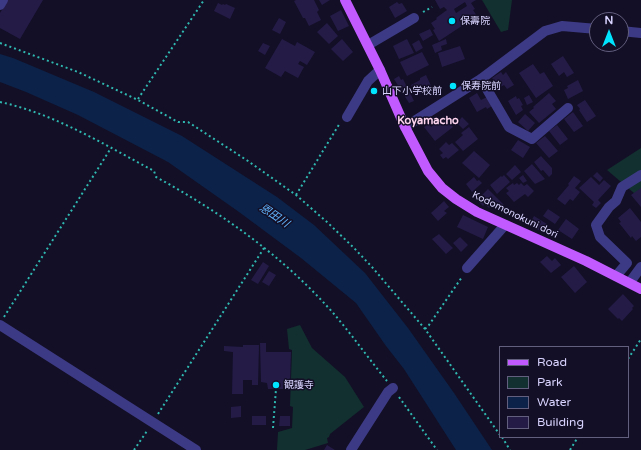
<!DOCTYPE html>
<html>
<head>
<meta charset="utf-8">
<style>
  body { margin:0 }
  #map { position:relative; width:641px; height:450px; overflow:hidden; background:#130f26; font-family:"Varela Round",sans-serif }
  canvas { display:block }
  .legend { position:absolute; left:499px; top:346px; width:130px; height:92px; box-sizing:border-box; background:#130f26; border:1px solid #625e7d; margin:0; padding:5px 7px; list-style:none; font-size:12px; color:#d9d4ff }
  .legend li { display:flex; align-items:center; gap:8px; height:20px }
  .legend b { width:20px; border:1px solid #625e7d }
  .north { position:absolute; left:589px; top:12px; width:40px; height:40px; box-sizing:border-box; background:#130f26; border:1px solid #625e7d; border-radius:50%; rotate:0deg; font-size:11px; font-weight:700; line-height:16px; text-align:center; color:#d9d4ff }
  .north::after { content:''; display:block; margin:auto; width:14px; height:18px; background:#00e5ff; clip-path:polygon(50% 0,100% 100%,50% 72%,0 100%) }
</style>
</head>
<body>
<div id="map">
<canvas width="641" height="450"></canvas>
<ul class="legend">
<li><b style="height:5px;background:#c25bff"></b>Road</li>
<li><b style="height:11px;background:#12302f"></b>Park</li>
<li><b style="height:11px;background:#0c2248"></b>Water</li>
<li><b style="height:11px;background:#241b47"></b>Building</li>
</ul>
<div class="north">N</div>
</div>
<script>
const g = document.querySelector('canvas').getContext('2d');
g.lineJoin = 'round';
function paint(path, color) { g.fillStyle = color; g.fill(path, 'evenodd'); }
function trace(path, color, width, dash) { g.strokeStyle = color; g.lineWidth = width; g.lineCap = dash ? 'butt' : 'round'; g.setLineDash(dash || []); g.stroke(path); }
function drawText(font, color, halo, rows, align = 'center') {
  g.font = font + ' "Varela Round","Noto Sans JP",sans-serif'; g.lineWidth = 3; g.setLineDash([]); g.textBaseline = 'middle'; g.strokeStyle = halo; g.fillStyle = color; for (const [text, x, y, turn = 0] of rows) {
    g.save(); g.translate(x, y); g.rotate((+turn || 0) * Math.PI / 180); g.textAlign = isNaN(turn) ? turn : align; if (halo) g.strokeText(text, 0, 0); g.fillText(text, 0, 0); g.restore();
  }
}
paint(new Path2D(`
  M482,0H512L508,30L501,32Z
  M641,148V199L607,170Z
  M300,325L312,348L345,377L364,407L330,434L329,437L327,438L328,443L305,450H277L278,432L292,428L293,407L290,406L292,350L289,349L287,329Z`), '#12302f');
paint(new Path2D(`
  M0,54L13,58L94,92L182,136L277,197L314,225L365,273L408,328L454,393L492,450H456L404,369L386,346L356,303L301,258L239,212L168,162L78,115L26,92L0,82Z`), '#0c2248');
paint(new Path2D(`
  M8,0H43L20,39L0,28V13Z
  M296,0H314L319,10L317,12L321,20L309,26L305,18H303L294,1Z
  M319,0H330L322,5Z
  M435,0H476L471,3L475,9L473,10L477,16L439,41L433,30L435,29L431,23L437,19L436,18L447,10L444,7L440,9ZM465,2L467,6L456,13L454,9Z
  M397,2L399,4L402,3L407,11L395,18L389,7Z
  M218,3L222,5L223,4L225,5L226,4L235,8L230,19L214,11Z
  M341,10L349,26L338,31L330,16Z
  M279,18L286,22L280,34L272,30Z
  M327,23L338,36L329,44L317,32Z
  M430,29L433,35L423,41L419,34Z
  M282,39L295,46L297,42L315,52L307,65L300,61L298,64L304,67L298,78L285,71L281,77L265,68Z
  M342,39L353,52L343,61L331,49Z
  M407,39L414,53L399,59L393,46Z
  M446,39L447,44L441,46L442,50L435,53L432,45Z
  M419,40L423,48L416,52L412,44Z
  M263,43L270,46L265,55L258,51Z
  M460,46L465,59L442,67L438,53Z
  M422,52L429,65L407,76L400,62Z
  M563,56L574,73L567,77L564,72L559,76L551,64Z
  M533,64L540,74L544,72L553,86L536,98L519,73Z
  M501,72L503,75L506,72L514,85L507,89L504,85L494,91L489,84L494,81L492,78Z
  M426,75L432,88L416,96L411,85L420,80V78Z
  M399,76L401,80L403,79L414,101L409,103L394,79Z
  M578,80L583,91L568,99L564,90L568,88L567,86Z
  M477,93L481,100L487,97L492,106L487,109L486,107L477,112L469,98Z
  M549,93L556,101L552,104L556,109L539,123L529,112L534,108L533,107Z
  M529,95L533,102L527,105L524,98Z
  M516,96L517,99L519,98L523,105L521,106L523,110L516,115L508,101Z
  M585,100L596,116L587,122L579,110L580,109L577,105Z
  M573,112L583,126L574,132L564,119Z
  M525,114L535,123L528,131L518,122Z
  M444,116L453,127L435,141L424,127L429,124L431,127Z
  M462,117L469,124L463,129L457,123Z
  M557,125L568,139L560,145L549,131Z
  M469,127L478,139L463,151L455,142L463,135L461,133Z
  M545,136L558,151L549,158L536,143Z
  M518,140L530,147L523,158L511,150Z
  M446,142L449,145L452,143L459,150L448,159L446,157L443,159L440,155L443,153L439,149Z
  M474,151L490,165L479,178L462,163Z
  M541,156L552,168V174L549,177L543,170L541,171L534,162Z
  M532,164L545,179L535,184L524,171Z
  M515,165L521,172L512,180L506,174Z
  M597,172L603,178L600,182L593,176Z
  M504,175L510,182L497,194L490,185L501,176L502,177Z
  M523,175L527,181L523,183L519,178Z
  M574,176L581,181L575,188L580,192L573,201L570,199L565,205L557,199L569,185L568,184Z
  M474,177L477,181L479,180L482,183L472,192L466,184Z
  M591,177L599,185L604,180L611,186L598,200L601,203L596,208L592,205L594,202L579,188Z
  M513,183L514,185L517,183L519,185L521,183L524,186L527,184L534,191L528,197L525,194L514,202L506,193L509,191L506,188Z
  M641,188V207L631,195Z
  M488,189L504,205L499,209L496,206L493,208L491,206L489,208L485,204L483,206L477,200Z
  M444,201L449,207L444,211L447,213L438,221L431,213Z
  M630,208L641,222V237L636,241L632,236L631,238L619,223L621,222L618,218Z
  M548,209L560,217L555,224L543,216Z
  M463,215L488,227L483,239L457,227Z
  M534,216L547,224L542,232L529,225Z
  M566,219L579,229L572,239L558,230Z
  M439,234L453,248L446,254L432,239Z
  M460,237L468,245L461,252L453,243Z
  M547,256L552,261L555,258L561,265L551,273L540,262Z
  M263,262L269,266L258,284L251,280Z
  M574,266L587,282L575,293L561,277Z
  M269,271L276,275L269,286L262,282Z
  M623,294L634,306L632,308L633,309L622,321L619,318L618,319L608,309Z
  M260,343H266V352H291L290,384H283V389H268L267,383L261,382Z
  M243,345H259L258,385H252V380H243V394H232L233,352L224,351V346L243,347Z
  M241,406V417L231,418V407Z
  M252,416H266V425H252Z
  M280,416H290V426H279Z
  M327,445L335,450H324Z`), '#241b47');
trace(new Path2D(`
  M423,12L432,7
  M0,43L78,72L138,100L178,122H188L248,161L296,195L327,222L354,248L372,267L425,329L500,435
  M138,99L204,0
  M0,102C55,114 105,145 154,171L156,177C222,213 284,257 334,314C352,335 369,359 387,381
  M296,195L340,123
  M4,317L111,148
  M425,329L429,325L462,277
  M628,359L641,339
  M399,397L437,450
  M158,414L264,248
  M273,428L276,389
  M502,437L510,450
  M134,450L147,431
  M570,450L578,437`), '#2fb8b0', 2, [2, 3]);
trace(new Path2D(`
  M0,5L3,0
  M621,31L641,33
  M368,45L414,18
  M481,79L509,127L532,139L568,108
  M347,117L368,81L380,70
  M405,127L481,79L545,31L562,26L597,29
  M467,268L505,225
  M616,276L627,263L600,237L596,225L609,207L616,201L622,187L641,175
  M630,282L641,267
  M0,325L196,450
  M351,450L388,392L393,388`), '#3d3a85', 10);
trace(new Path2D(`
  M345,0L380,70L405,127L428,171L442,188L456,199L477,212L586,261L641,289`), '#c25bff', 10);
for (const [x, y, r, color] of [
  [452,21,4,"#00e5ff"],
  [453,86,4,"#00e5ff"],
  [374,91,4,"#00e5ff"],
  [276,385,4,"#00e5ff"]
]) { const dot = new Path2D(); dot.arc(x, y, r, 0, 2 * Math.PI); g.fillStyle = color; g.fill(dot); trace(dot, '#130f26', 1.5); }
drawText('10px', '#d9d4ff', '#130f26', [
  ["保壽院",460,21],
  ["保寿院前",461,86],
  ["山下小学校前",382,91],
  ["観護寺",284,385]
], 'left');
drawText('10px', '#d9d4ff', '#130f26', [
  ["Kodomonokuni dori",515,215,26]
]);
drawText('bold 11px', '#ffd6f0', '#130f26', [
  ["Koyamacho",428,121]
]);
drawText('italic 11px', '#62b6ff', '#130f26', [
  ["恩田川",274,216,34]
]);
</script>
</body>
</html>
